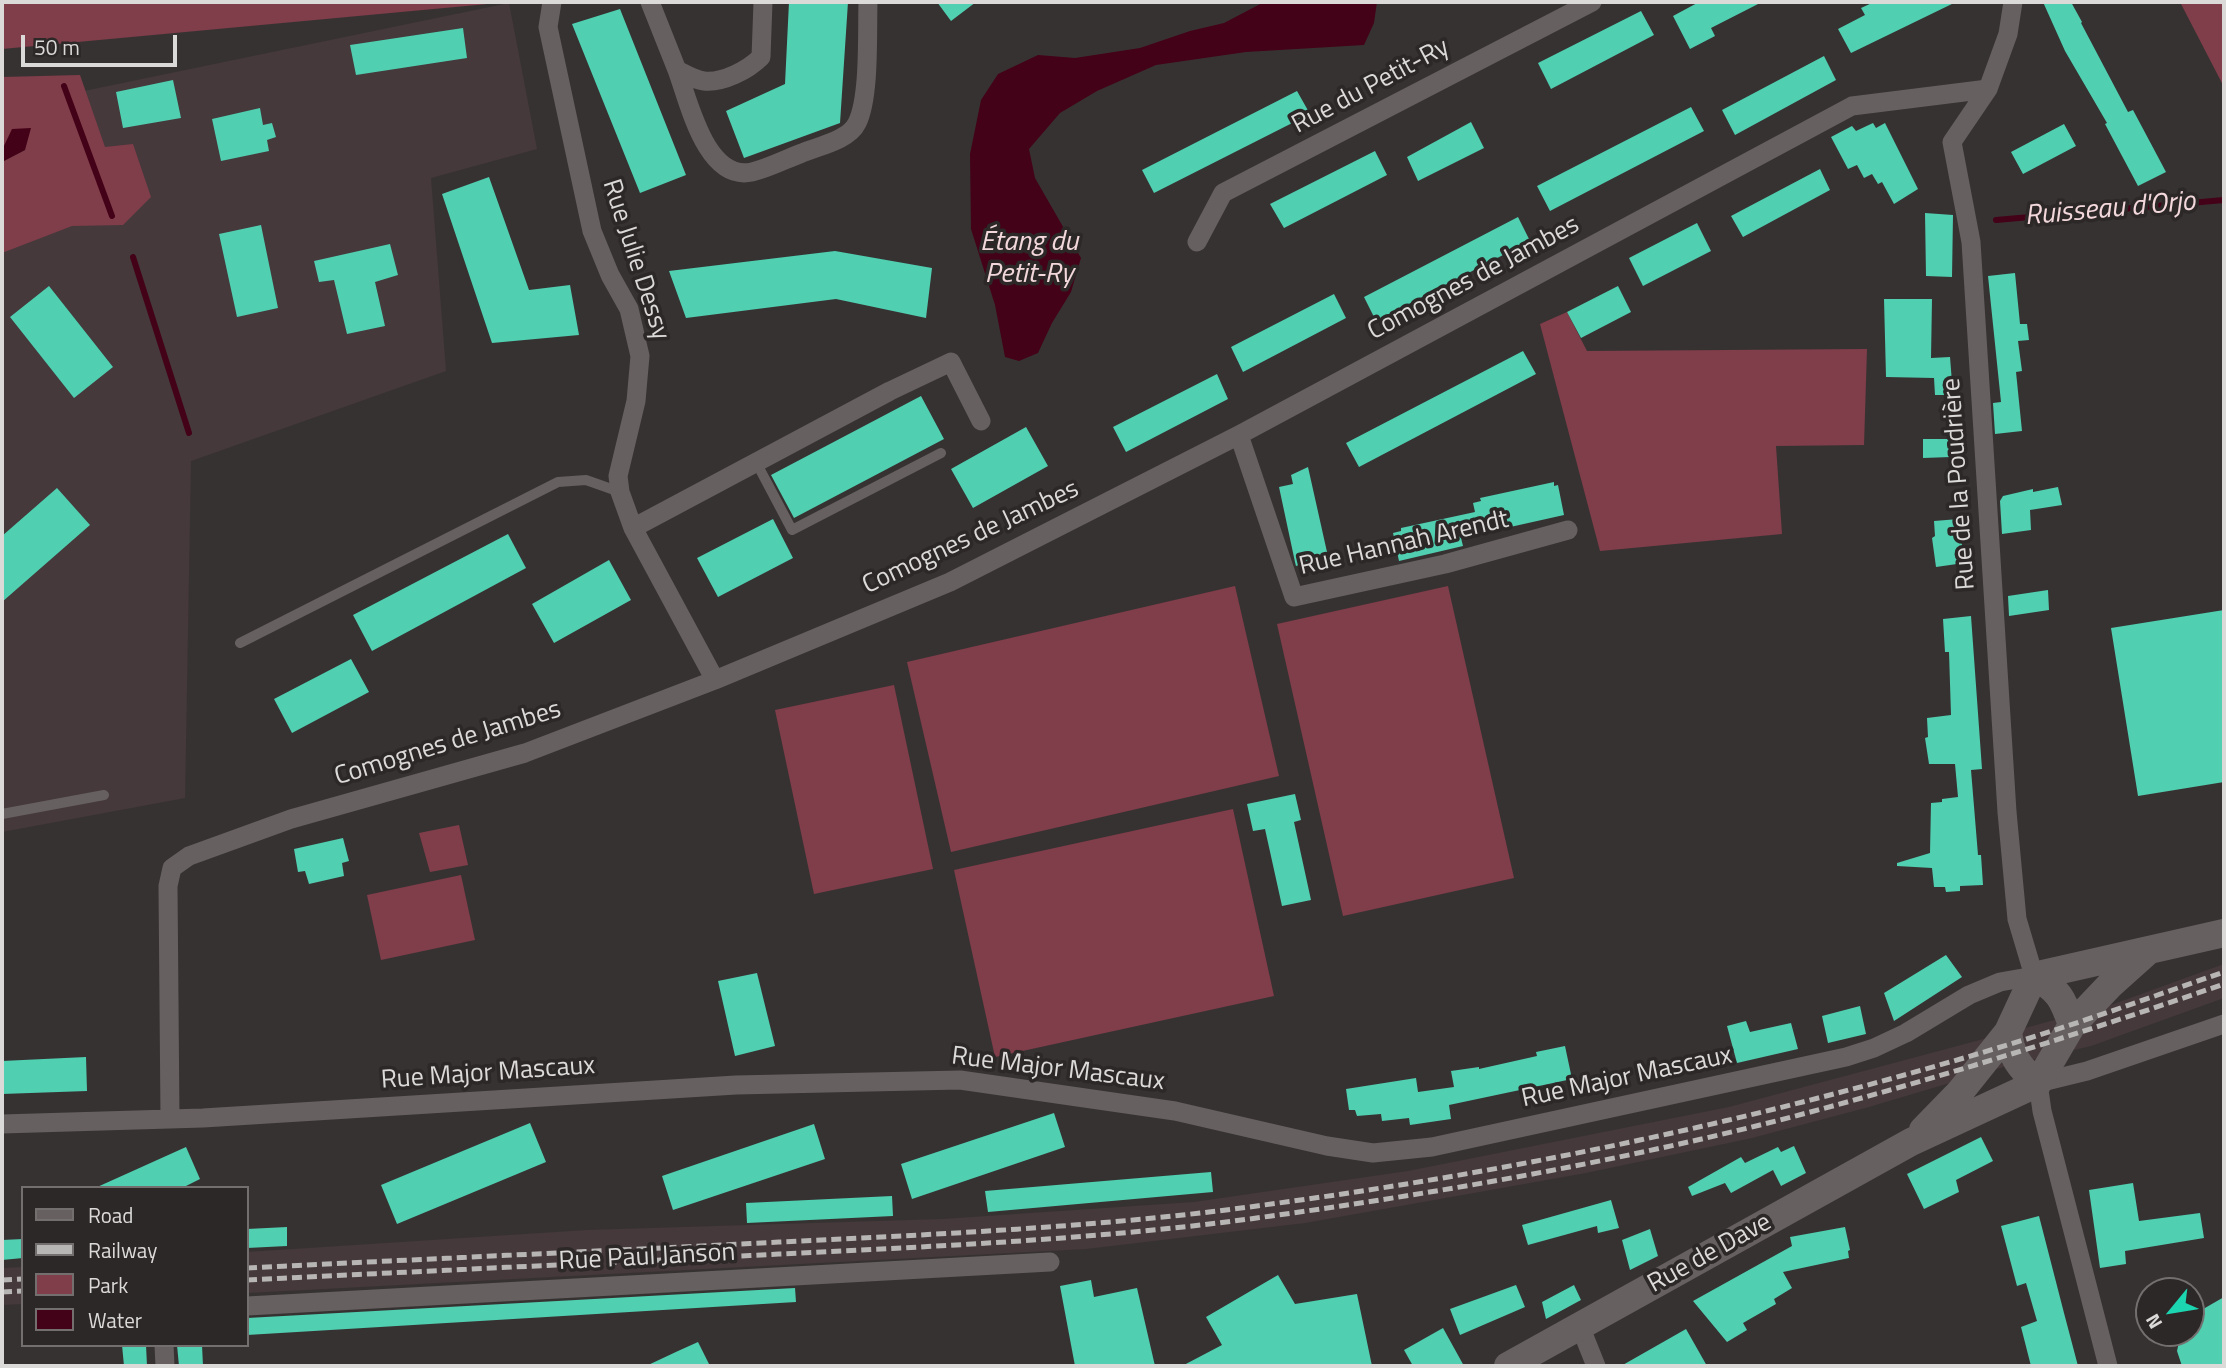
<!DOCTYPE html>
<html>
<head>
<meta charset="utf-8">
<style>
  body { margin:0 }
  #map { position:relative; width:2226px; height:1368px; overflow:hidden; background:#373232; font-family:"Titillium Web",sans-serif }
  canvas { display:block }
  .frame { position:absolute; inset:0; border:4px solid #dcd9d9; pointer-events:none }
  .legend { position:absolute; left:21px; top:1186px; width:228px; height:161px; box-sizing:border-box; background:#2d2828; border:2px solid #736f6f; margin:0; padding:9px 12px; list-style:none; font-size:21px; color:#dcd9d9 }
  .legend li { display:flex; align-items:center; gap:14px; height:35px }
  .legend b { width:35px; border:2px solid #736f6f }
  .north { position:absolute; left:2135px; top:1277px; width:70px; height:70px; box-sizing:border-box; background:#2d2828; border:2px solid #736f6f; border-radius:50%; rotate:240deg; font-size:19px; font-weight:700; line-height:28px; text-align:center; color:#dcd9d9 }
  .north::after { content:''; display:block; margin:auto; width:24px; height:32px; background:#1cd5b1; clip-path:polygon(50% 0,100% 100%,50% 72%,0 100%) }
  .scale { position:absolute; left:21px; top:35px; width:156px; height:32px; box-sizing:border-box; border:4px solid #dcd9d9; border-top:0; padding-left:9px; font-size:21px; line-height:24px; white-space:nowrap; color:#dcd9d9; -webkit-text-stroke:5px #2d2828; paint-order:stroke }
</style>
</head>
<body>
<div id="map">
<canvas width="2226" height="1368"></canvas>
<div class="frame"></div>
<ul class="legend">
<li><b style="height:9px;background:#666061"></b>Road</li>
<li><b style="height:9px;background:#b8b5b5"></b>Railway</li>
<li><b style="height:19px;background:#803d4a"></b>Park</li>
<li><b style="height:19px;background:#440218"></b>Water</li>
</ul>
<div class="north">N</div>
<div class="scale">50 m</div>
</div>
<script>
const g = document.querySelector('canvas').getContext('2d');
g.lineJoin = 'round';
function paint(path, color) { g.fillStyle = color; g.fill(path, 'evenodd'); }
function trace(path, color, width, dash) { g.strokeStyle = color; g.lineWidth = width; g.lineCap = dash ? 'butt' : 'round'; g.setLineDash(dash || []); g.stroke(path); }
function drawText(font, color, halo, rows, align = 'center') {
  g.font = font + ' "Titillium Web",sans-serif'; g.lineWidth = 7; g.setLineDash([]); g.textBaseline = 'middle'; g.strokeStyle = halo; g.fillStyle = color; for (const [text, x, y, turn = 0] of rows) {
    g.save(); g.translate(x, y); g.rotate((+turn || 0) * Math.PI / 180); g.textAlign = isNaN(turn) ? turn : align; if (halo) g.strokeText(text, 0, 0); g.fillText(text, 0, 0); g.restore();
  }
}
paint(new Path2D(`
  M509,3L537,149L431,178L446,371L191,461L185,798L2,832V108Z
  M2224,964V998L2091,1046L2010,1065L1869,1107L1752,1138L1586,1173L1305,1223L1086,1249L247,1293V1252L587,1230L943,1219L1194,1202L1408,1171L1729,1107L2111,1005Z
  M23,1267V1304L2,1305V1268Z`), '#45393b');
paint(new Path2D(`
  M2,2H509L2,49Z
  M2180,2H2224V87Z
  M80,75L105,147L133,144L151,197L123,225L72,226L2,253V162L25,150H2V77Z
  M1567,312L1587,351L1867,349L1864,445L1776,446L1782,534L1600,551L1540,324Z
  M1235,586L1279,776L951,852L907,662Z
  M1448,586L1514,878L1343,916L1277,624Z
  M894,685L933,869L814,894L775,710Z
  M1233,809L1274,996L995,1057L954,870Z
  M459,825L468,865L430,872L419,833Z
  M461,875L475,940L381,960L367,895Z`), '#803d4a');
paint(new Path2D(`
  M1264,2H1377L1374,23L1364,45L1246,52L1156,65L1097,91L1060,113L1029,149L1035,178L1081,258L1071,292L1052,323L1038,353L1019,361L1005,357L995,305L971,229L970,154L981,100L998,74L1038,55L1075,58L1140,48L1190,31L1224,23Z
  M31,128L25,150L2,162V150L12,129Z`), '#440218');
trace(new Path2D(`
  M64,86L112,216
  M1996,220L2224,200
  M133,257L189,433`), '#440218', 6);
paint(new Path2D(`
  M789,2H848L840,123L744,158L726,111L785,84Z
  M937,2H976L951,21Z
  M1699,2H1762L1711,28L1715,36L1690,49L1673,16Z
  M1874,2H1956L1851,53L1838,29L1865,15L1861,8Z
  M2043,2H2071L2082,22L2081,23L2128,112L2133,110L2166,172L2138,186L2105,124L2107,123L2065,51Z
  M620,9L686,175L640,193L572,24Z
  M1641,11L1654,35L1551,89L1538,63Z
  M463,28L467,58L356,75L350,45Z
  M1824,56L1836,80L1735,135L1722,110Z
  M173,80L181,118L123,128L116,92Z
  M1297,91L1310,114L1154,193L1142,170Z
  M1691,107L1704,131L1550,211L1537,186Z
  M260,108L263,125L272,123L276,137L267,140L269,151L221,161L212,119Z
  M1471,122L1484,148L1418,181L1407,157Z
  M1873,123L1876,128L1885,123L1918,189L1894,204L1882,182L1878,184L1872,174L1864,178L1857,165L1848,169L1831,137L1852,126L1856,131Z
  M2064,124L2076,146L2023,174L2011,152Z
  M1375,151L1387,175L1284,228L1270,204Z
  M1820,169L1830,190L1743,237L1731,216Z
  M489,177L529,290L570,285L579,335L492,343L442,194Z
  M1925,213L1953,215L1952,277L1926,276Z
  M1518,217L1530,241L1376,321L1364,297Z
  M1697,223L1711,251L1643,286L1629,258Z
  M261,225L278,308L237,317L219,234Z
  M390,244L398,275L375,282L385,326L347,334L334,280L319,282L314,261Z
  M835,251L932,268L926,318L836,299L686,318L669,271Z
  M2015,273L2020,324H2027L2029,340L2018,341L2022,371L2016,372L2022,431L1995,434L1993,403L2001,402L1988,276Z
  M49,286L113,367L74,398L10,317Z
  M1618,286L1631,312L1581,338L1567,312Z
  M1334,294L1346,318L1243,372L1231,347Z
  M1884,299H1932L1931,358L1950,357L1953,395H1935L1934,378L1886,377Z
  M1523,351L1536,374L1359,467L1346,443Z
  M1217,374L1228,399L1126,452L1113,427Z
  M921,396L944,439L794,518L771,475Z
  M1026,427L1048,466L973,508L951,469Z
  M1923,439H1951V457L1923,458Z
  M1308,467L1327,552L1322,553L1325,566L1301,571L1299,565L1296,566L1295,562L1279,487L1293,484L1291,475Z
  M1554,482V486L1558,485L1564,515L1461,538L1463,546L1399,561L1393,533L1401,531V528L1475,512L1473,503L1481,501L1480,498Z
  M2058,487L2062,505L2030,510L2031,530L2002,534L2000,501L2003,496L2033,489V492Z
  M57,488L90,525L2,602V536Z
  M773,519L793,558L718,597L697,558Z
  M1959,519L1964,563L1936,567L1932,538L1935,536L1934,521Z
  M508,534L526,568L372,651L353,615Z
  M609,560L631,600L554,643L532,604Z
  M2048,590L2049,610L2009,616L2008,596Z
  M2224,610V782L2138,796L2111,628Z
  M1971,616L1982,769L1971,770L1978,855H1981L1983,885L1960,886V891L1946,892L1945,887H1934L1932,868L1897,866V863L1930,853L1931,803L1942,802V799L1958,797L1955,764H1929L1925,738L1928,737L1927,718L1951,715L1949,652H1945L1943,619Z
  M351,659L369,692L292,733L274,699Z
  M1295,794L1301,820L1294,822L1311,900L1282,906L1265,829L1253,831L1247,804Z
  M343,838L349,861L342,863L344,876L309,884L305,871L298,872L294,849Z
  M1946,955L1962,977L1894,1021L1884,993Z
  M757,973L775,1046L735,1056L718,981Z
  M1860,1006L1866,1034L1828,1043L1822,1016Z
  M1746,1021L1750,1032L1791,1023L1798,1049L1737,1063L1727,1026Z
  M1565,1046L1572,1079L1449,1105L1451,1119L1410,1125L1409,1118L1382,1121L1381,1114L1357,1116L1355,1110H1349L1346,1089L1416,1078L1418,1092L1454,1087L1451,1071L1479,1067V1069L1537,1056L1536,1052Z
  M86,1057L87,1091L2,1094V1061Z
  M1054,1113L1065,1147L912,1199L901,1164Z
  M530,1123L546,1162L397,1224L381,1185Z
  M814,1124L825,1159L673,1210L662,1176Z
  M1981,1137L1993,1161L1956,1180L1959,1192L1924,1209L1907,1174Z
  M1794,1146L1806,1173L1781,1186L1773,1170L1731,1193L1725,1183L1692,1196L1688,1187L1741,1157L1745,1163L1778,1147L1781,1152Z
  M186,1147L200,1179L182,1188H95Z
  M1211,1172L1213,1192L988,1212L985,1191Z
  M2133,1183L2139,1221L2200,1213L2204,1238L2125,1251L2126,1264L2100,1268L2089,1190Z
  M892,1196L893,1216L747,1223L746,1203Z
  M1611,1200L1619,1228L1598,1233L1597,1226L1528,1245L1522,1225Z
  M2039,1216L2064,1313L2078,1366H2031L2021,1327L2037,1321L2026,1283L2017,1286L2001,1226Z
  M287,1227V1246L247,1248V1229Z
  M1845,1227L1850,1250L1848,1251L1849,1258L1783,1272L1792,1288L1774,1299L1776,1304L1743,1323L1747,1330L1727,1342L1693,1301L1792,1246L1790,1237Z
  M1650,1229L1658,1256L1630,1270L1622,1240Z
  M23,1239V1258L2,1260V1240Z
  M1278,1275L1295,1304L1357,1294L1372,1366H1182L1222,1345L1206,1317Z
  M1091,1280L1094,1297L1137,1288L1155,1366H1075L1060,1286Z
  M1516,1285L1525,1307L1460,1335L1450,1309Z
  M1574,1285L1581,1300L1546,1319L1542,1302Z
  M795,1288L796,1302L247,1335V1318Z
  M2224,1297V1366H2182L2177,1351L2181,1333H2191V1319L2198,1312Z
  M1443,1328L1464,1366H1413L1404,1350Z
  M1686,1329L1707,1366H1621Z
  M698,1342L710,1366H646L678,1351Z
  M122,1345H146L147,1366H124Z
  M177,1345H202L203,1366H179Z`), '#50cfb1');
trace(new Path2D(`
  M756,462L792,530L941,453
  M240,643L558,482L586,480L620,492
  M2,814L104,795`), '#666061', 10);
trace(new Path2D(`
  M552,2L548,27L592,231L610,275L629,309L640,356L636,401L618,476L620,492L633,528L715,680
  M650,2L677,70C685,74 695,80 704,81C723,83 748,70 761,57L763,2
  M677,70C689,102 706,182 752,172C769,168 786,159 802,153C819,146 849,140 857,123C870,97 867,33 868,2
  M1197,242L1223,193L1592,2
  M1239,435L1294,597L1445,564L1568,530
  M633,528L890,391L951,362L981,421
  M170,1119L168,886L172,868L189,856L291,819L525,753L715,680L950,582L1239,435L1852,106L1988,89
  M2,1124L203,1118L736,1085L960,1080L1175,1111L1327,1146L1373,1153L1432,1147L1846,1057L1874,1048L1906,1033L1969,995L2000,982L2034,976L2017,919L2007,812L1971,242L1952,142L1988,89L2008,34L2013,2
  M247,1306L1050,1262
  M1580,1326L1596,1366
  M164,1345L165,1366
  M2108,1366L2042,1111L2038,1083L2087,1071L2224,1024`), '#666061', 19);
trace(new Path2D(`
  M2034,976L2224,933
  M2034,976C2059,990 2063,999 2072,1025
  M2008,1032C2011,1056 2019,1068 2038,1083
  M1923,1130L1960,1092L2008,1032L2034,976
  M1508,1366L1911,1142L2038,1083L2072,1025L2110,985L2148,951`), '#666061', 28);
trace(new Path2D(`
  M247,1268C425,1259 603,1251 781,1242C942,1234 1104,1227 1264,1205C1512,1172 1755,1121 1994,1049C2072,1026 2148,998 2224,972
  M2,1280L23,1279
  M247,1280C425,1271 603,1263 781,1254C942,1246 1105,1239 1264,1217C1438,1193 1611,1163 1780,1120C1930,1081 2077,1035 2224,984
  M2,1292L23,1291`), '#b8b5b5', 5, [10, 5]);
drawText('26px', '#dcd9d9', '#2d2828', [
  ["Rue du Petit-Ry",1371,87,-28],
  ["Rue Julie Dessy",635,260,72],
  ["Comognes de Jambes",1474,279,-28],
  ["Rue de la Poudrière",1960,484,-94],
  ["Comognes de Jambes",971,538,-25],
  ["Rue Hannah Arendt",1404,544,-13],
  ["Comognes de Jambes",448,744,-17],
  ["Rue Major Mascaux",1058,1070,7],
  ["Rue Major Mascaux",488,1074,-4],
  ["Rue Major Mascaux",1627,1078,-12],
  ["Rue de Dave",1710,1254,-29],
  ["Rue Paul Janson",647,1258,-3]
]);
drawText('italic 28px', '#f2d7db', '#2d2828', [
  ["Ruisseau d'Orjo",2110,210,-5],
  ["Étang du",1029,243],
  ["Petit-Ry",1029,275]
]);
</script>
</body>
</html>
